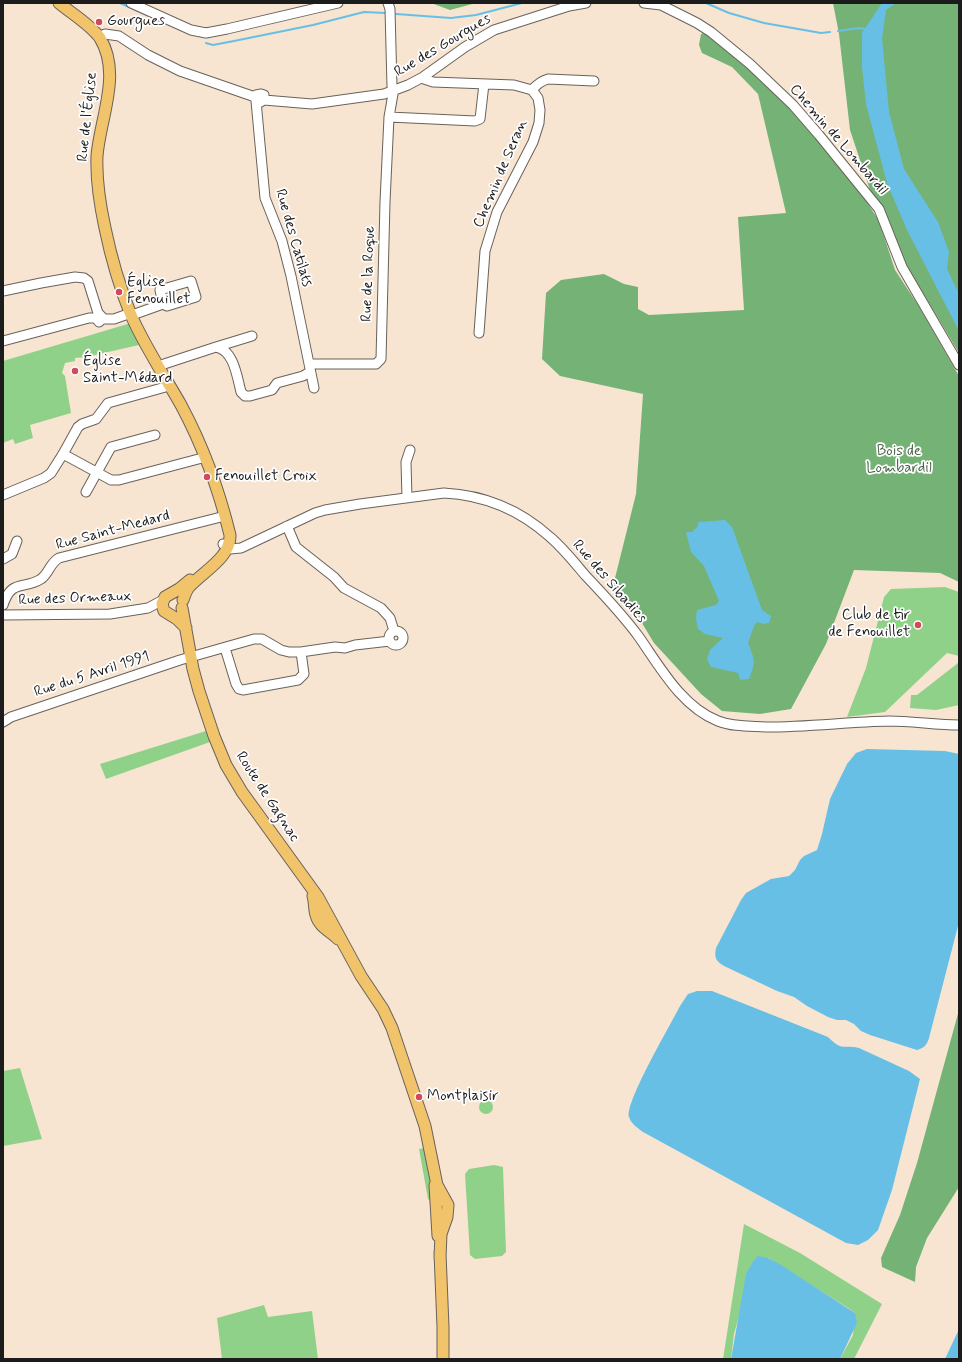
<!DOCTYPE html>
<html>
<head>
<meta charset="utf-8">
<style>
  body { margin:0 }
  #map { position:relative; width:962px; height:1362px; overflow:hidden; background:#f7e5d1; font-family:Mynerve,sans-serif }
  canvas { display:block }
  .frame { position:absolute; inset:0; border:4px solid #1c1c1c; pointer-events:none }
</style>
</head>
<body>
<div id="map">
<canvas width="962" height="1362"></canvas>
<div class="frame"></div>
</div>
<script>
const g = document.querySelector('canvas').getContext('2d');
g.lineJoin = 'round';
function paint(path, color) { g.fillStyle = color; g.fill(path, 'evenodd'); }
function trace(path, color, width, dash) { g.strokeStyle = color; g.lineWidth = width; g.lineCap = dash ? 'butt' : 'round'; g.setLineDash(dash || []); g.stroke(path); }
function drawText(font, color, halo, rows, align = 'center') {
  g.font = font + ' Mynerve,sans-serif'; g.lineWidth = 3.5; g.setLineDash([]); g.textBaseline = 'middle'; g.strokeStyle = halo; g.fillStyle = color; for (const [text, x, y, turn = 0] of rows) {
    g.save(); g.translate(x, y); g.rotate((+turn || 0) * Math.PI / 180); g.textAlign = isNaN(turn) ? turn : align; if (halo) g.strokeText(text, 0, 0); g.fillText(text, 0, 0); g.restore();
  }
}
paint(new Path2D(`
  M131,323L140,342L139,345L86,357L75,358V361L65,363L62,373L65,376L71,413L30,425L33,438L15,444L13,439L3,443V361Z
  M945,587L959,592V656L947,653L885,712L847,717L866,668L884,597L891,589Z
  M958,663H959V705L936,710L910,708L911,695H917Z
  M206,731L210,742L106,779L100,764Z
  M20,1068L42,1139L3,1146V1071Z
  M479 1107a7 7 0 1 1 14 0a7 7 0 1 1-14 0Z
  M425,1148L433,1193L432,1203L428,1199L419,1149Z
  M494,1165L503,1167L506,1252L502,1256L475,1259L470,1255L465,1174L469,1169Z
  M744,1224L800,1253L882,1304L854,1359H840L853,1335L855,1313L848,1308L768,1258L739,1316L734,1334L731,1359H723Z
  M264,1305L268,1317L312,1311L318,1359H222L217,1318Z`), '#90d189');
paint(new Path2D(`
  M431,3H476L450,10Z
  M833,3H959V353L902,258L871,193L850,130L839,34Z
  M704,33L745,64L794,111L863,196L879,221L895,270L918,305L959,376V582L940,573L854,570L826,644L791,709L760,714L722,711L701,694L654,643L636,613L613,586L636,494L643,394L560,376L542,359L546,293L561,280L604,274L624,284L638,287V309L649,315L744,310L738,217L786,213L758,94L732,67L702,53L699,45L701,34Z
  M959,1010V1187L927,1238L916,1267L915,1282L882,1267L881,1258L900,1215L917,1163Z`), '#74b375');
paint(new Path2D(`
  M882,3H896L886,10L882,38L889,112L904,169L938,222L949,252L947,269L959,294V331L907,230L887,183L866,104L862,67V33Z
  M725,520L732,527L762,610L771,616L769,623L764,624L757,622L754,626L748,643C755,660 756,662 749,679L740,680L738,673L711,667L707,659L710,650L723,638L705,634L698,629L696,619L697,610L716,605L719,601L704,566L691,552L686,532H692L698,526V522Z
  M867,749L945,751L959,754V922L929,1038C927,1045 924,1048 917,1050L870,1035L861,1031L854,1024L846,1020H837L828,1017L807,1006L794,997L777,991L724,966C716,961 714,958 716,948L741,900L746,893L771,879L789,876L795,870L800,860L804,856L817,850L822,834L830,799L847,764L856,753Z
  M697,991H712L828,1037C843,1052 842,1044 859,1048L909,1071L920,1079L892,1190L878,1230L868,1240L858,1245L846,1243L643,1132C638,1128 631,1124 629,1117C625,1102 671,1024 680,1006L688,994Z
  M758,1256L768,1258L781,1265L855,1313L857,1323L840,1359H731L746,1274L752,1263Z
  M959,1329V1359H945Z`), '#68bfe5');
trace(new Path2D(`
  M120,3L156,19
  M706,3L729,13L764,23L821,33L830,32
  M396,14L451,18L476,15L522,3
  M838,31L859,28L866,29
  M206,43L213,45L234,41L313,25L364,12L385,13`), '#68bfe5', 2);
const minor = new Path2D(`
  M131,3L191,30L206,33L227,29L338,3
  M388,3L390,9L392,87L394,91
  M644,3L661,5L697,23L711,32L750,64L793,105L819,135L879,209L902,267L959,365
  M99,37L105,34L119,36L148,55L180,71L255,97
  M423,77L424,79L433,82L514,85L532,90L538,98L540,110L539,123L533,142L497,212L485,251L479,333
  M532,90C537,84 541,81 548,79L594,81
  M264,100V95L261,94L256,95L255,97L256,101L259,103L264,100L312,104L384,94L408,85L423,77L465,47L494,30L569,6L586,3
  M256,101L265,198L282,241L291,276L314,388
  M389,117L475,121L480,119L484,84
  M191,281L196,297L167,306L163,304L160,290Z
  M3,291L41,283L75,277L84,278L88,281L98,313L104,319H114L128,314H135L163,304
  M3,341L89,318H96L99,322L102,319
  M216,347L252,336
  M309,364H376L381,359L385,202L389,117L393,94L392,91
  M158,366L216,347C234,350 237,377 241,392L245,396H250L272,390L277,383L303,376L308,373H311
  M169,386L108,403L96,419L82,424L78,427L63,454L111,480H119L206,457
  M86,492L111,447L155,435
  M3,495L44,478L51,473L63,454
  M407,498L406,462L410,450
  M287,526L296,547L334,577L344,588L381,608L390,618L394,631
  M223,544L230,549L241,548L315,513L325,510L360,504L444,493C484,495 520,510 550,537C563,548 574,562 585,575C604,595 623,615 639,637C660,667 682,707 718,721C733,727 750,726 766,727C807,727 848,722 889,721C912,721 936,725 959,725
  M3,559L12,554L17,541
  M3,605C12,578 24,590 41,579C49,573 50,563 59,558L225,516
  M3,615L110,614L148,608L163,600
  M389 638a7 7 0 1 1 14 0a7 7 0 1 1-14 0Z
  M225,648L236,684L239,689L243,690L298,680L304,674L301,652
  M3,722L11,717L180,660L254,639H262L281,650L289,652H301L335,647L345,648L355,645L390,641`);
const major = new Path2D(`
  M59,3C71,13 91,25 100,38C122,74 100,118 97,156C96,180 100,205 105,228C111,257 120,288 131,315C145,347 164,375 181,405C203,446 219,490 230,535C231,557 204,571 190,586C186,590 185,595 183,600
  M182,608L193,669L199,691L214,736L226,765L242,792L318,897L361,976L383,1009L392,1028L425,1126L437,1185L448,1205L447,1217L441,1234L440,1258
  M186,628L177,619L164,611L162,604L165,597L179,589L190,580
  M313,896C315,902 314,909 316,915C319,927 330,931 338,939
  M435,1185L438,1236
  M440,1253L443,1327V1359`);
trace(minor, '#69625b', 11);
trace(major, '#69625b', 13);
trace(minor, '#fff', 9);
trace(major, '#f1c36a', 11);
for (const [x, y, r, color] of [
  [99,22,4,"#d1495b"],
  [119,292,4,"#d1495b"],
  [75,371,4,"#d1495b"],
  [207,477,4,"#d1495b"],
  [918,625,4,"#d1495b"],
  [419,1097,4,"#d1495b"]
]) { const dot = new Path2D(); dot.arc(x, y, r, 0, 2 * Math.PI); g.fillStyle = color; g.fill(dot); trace(dot, '#fff', 1.5); }
drawText('15px', '#1c1c1c', '#fff', [
  ["Gourgues",107,22],
  ["Église",127,283],
  ["Fenouillet",127,300],
  ["Église",83,362],
  ["Saint-Médard",83,379],
  ["Fenouillet Croix",215,477],
  ["Club de tir",910,616,"right"],
  ["de Fenouillet",910,633,"right"],
  ["Montplaisir",427,1097]
], 'left');
drawText('15px', '#1c1c1c', '#fff', [
  ["Rue des Gourgues",443,46,-31],
  ["Rue de l'Église",88,117,-84],
  ["Chemin de Lombardil",838,140,49],
  ["Chemin de Seran",501,174,-67],
  ["Rue des Catilats",293,238,74],
  ["Rue de la Roque",369,274,-88],
  ["Rue Saint-Medard",113,531,-15],
  ["Rue des Sibadies",609,582,49],
  ["Rue des Ormeaux",75,599,-2],
  ["Rue du 5 Avril 1991",92,675,-18],
  ["Route de Gagnac",267,797,57]
]);
drawText('15px', '#4a6448', '#fff', [
  ["Bois de",899,452],
  ["Lombardil",899,469]
]);
</script>
</body>
</html>
